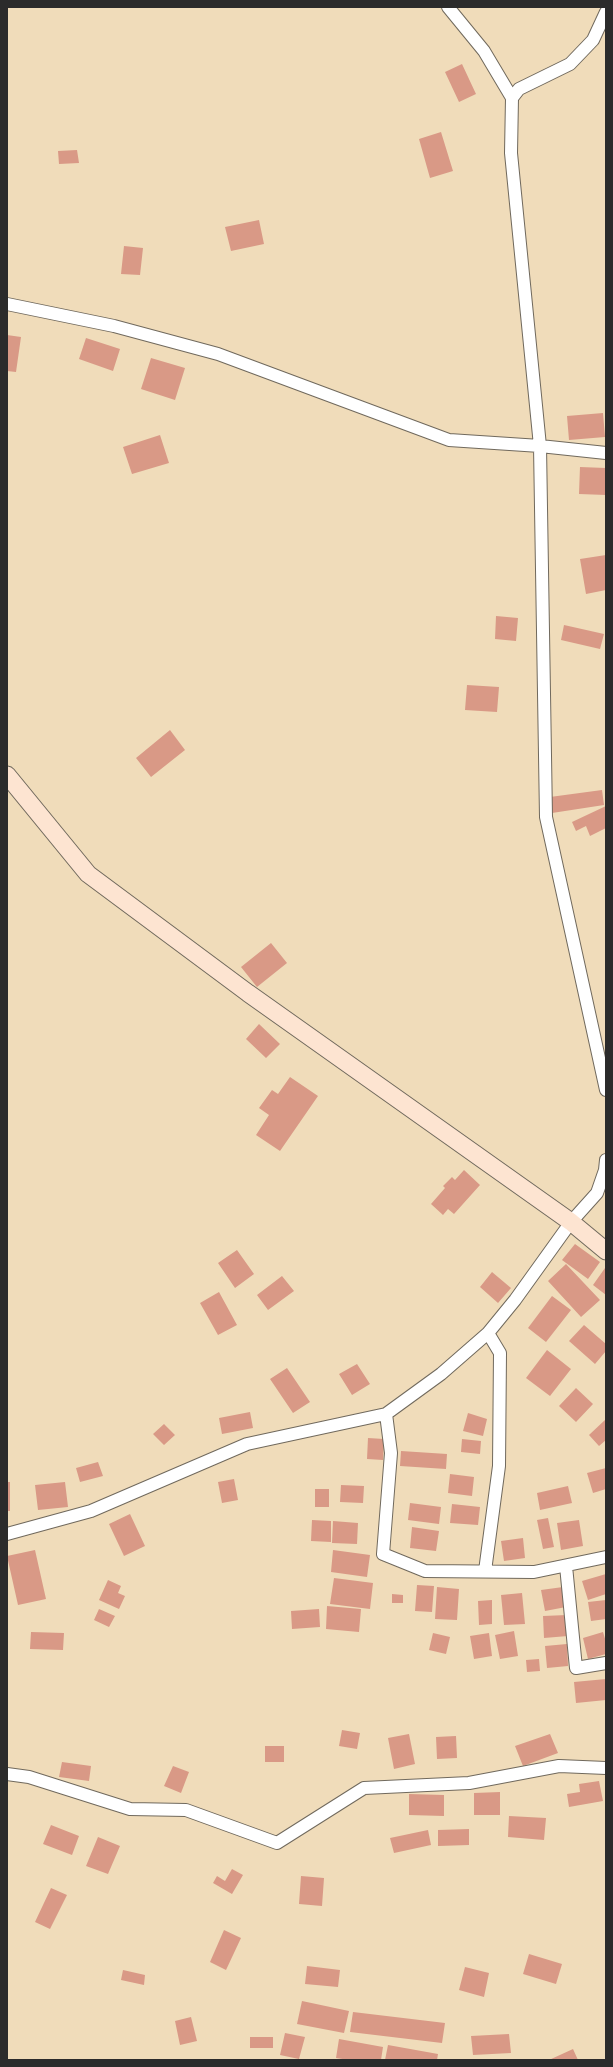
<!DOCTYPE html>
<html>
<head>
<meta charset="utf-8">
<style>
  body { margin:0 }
  #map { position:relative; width:613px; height:2067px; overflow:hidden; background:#f0dcba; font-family:"Balsamiq Sans",sans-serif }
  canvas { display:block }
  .frame { position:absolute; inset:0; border:8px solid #2b2b2b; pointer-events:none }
</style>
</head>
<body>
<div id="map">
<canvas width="613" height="2067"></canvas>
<div class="frame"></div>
</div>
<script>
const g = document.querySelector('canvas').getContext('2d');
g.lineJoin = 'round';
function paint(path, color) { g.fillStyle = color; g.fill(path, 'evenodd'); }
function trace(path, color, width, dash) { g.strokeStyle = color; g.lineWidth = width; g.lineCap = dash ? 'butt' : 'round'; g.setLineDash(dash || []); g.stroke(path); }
paint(new Path2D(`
  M462,64L476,94L459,102L445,72Z
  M441,132L453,171L430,178L419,139Z
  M77,150L79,163L59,164L58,151Z
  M259,220L264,244L231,251L225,227Z
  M124,246L143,248L140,275L121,274Z
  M7,335L21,337L16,372L7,371Z
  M86,338L120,349L113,371L79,359Z
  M151,358L185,368L175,400L141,389Z
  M603,413L605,437L569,440L567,416Z
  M160,435L169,463L132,474L123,447Z
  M580,467L606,468V495L579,494Z
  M606,555V590L586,594L580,559Z
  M496,616L518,618L516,641L495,639Z
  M564,625L604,634L600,649L561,640Z
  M467,685L499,687L497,712L465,710Z
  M170,730L185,750L151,777L136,758Z
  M602,790L604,805L552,813L550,797Z
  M606,806V828L590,836L586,826L576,831L572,822Z
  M271,943L287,963L257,987L241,967Z
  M259,1024L280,1044L266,1058L246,1039Z
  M290,1077L318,1096L280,1151L256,1135L269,1115L259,1108L272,1090L278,1094Z
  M464,1170L480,1185L454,1214L448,1209L443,1215L431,1204L445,1188L443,1186L452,1177L455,1180Z
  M575,1244L600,1262L588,1279L562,1260Z
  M237,1250L254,1274L235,1288L218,1263Z
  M566,1264L600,1300L581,1317L548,1281Z
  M605,1268L606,1269V1295L593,1285Z
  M492,1272L511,1288L498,1303L480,1287Z
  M282,1276L294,1291L268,1310L257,1295Z
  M219,1292L237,1325L218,1335L200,1303Z
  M552,1296L571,1310L546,1342L528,1328Z
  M584,1325L606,1344V1351L595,1364L569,1341Z
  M547,1350L571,1369L550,1396L526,1378Z
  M357,1364L370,1384L352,1395L339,1374Z
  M287,1368L310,1402L293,1413L270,1379Z
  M576,1388L593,1404L576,1422L559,1406Z
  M250,1412L253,1428L222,1434L219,1418Z
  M468,1413L487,1419L483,1436L463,1431Z
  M606,1419V1440L599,1446L589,1435Z
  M164,1424L175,1435L164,1445L153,1434Z
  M368,1438L384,1439L383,1460L367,1459Z
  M462,1439L481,1441L480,1454L461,1452Z
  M401,1451L447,1454L446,1469L400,1466Z
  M98,1462L103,1476L80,1482L76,1468Z
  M606,1468V1489L593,1493L587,1473Z
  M450,1474L474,1477L472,1496L448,1493Z
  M234,1479L238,1500L222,1503L218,1482Z
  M7,1482H10V1511H7Z
  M65,1482L68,1507L38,1510L35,1485Z
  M341,1485L364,1486L363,1503L340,1502Z
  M568,1486L572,1503L540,1510L537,1493Z
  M315,1489H329V1507H315Z
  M410,1503L441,1507L439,1524L408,1520Z
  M452,1504L480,1507L478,1525L450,1523Z
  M130,1514L145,1546L124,1556L109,1524Z
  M548,1518L554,1547L543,1549L537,1520Z
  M312,1520L331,1521V1542L311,1541Z
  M579,1520L583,1546L561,1550L557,1523Z
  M333,1521L358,1523L357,1544L332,1543Z
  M412,1527L439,1531L436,1551L410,1548Z
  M523,1538L525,1558L504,1561L501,1541Z
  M35,1550L46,1599L18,1605L7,1556Z
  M333,1550L370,1555L367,1577L331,1572Z
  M606,1574V1594L588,1600L582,1581Z
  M334,1578L373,1583L370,1609L330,1604Z
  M108,1580L121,1586L118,1593L125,1596L119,1609L99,1600Z
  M417,1585L434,1586L432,1612L415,1611Z
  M437,1587L459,1589L457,1620L435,1619Z
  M563,1587L566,1607L545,1611L541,1590Z
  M522,1593L525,1624L504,1625L501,1595Z
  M392,1594L403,1595V1603H392Z
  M492,1600V1624L479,1625L478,1601Z
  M606,1600V1619L591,1621L588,1602Z
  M327,1606L361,1609L359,1632L326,1629Z
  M99,1609L115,1616L109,1627L94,1620Z
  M319,1609L320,1627L292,1629L291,1611Z
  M567,1615L568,1636L544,1638L543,1616Z
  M514,1631L518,1656L500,1659L495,1635Z
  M31,1632L64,1633L63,1650L30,1649Z
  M603,1632L606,1642V1654L588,1659L583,1638Z
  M433,1633L450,1637L446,1654L429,1650Z
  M489,1633L492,1656L474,1659L470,1636Z
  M567,1644L568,1666L547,1668L545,1646Z
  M539,1659L540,1671L527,1672L526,1660Z
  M606,1679V1700L576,1703L574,1682Z
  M342,1730L360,1733L357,1749L339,1746Z
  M409,1734L415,1764L394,1769L388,1738Z
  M550,1734L558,1753L523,1766L515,1746Z
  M456,1736L457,1758L437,1759L436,1737Z
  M265,1746H284V1762H265Z
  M62,1762L91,1766L89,1781L59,1777Z
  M173,1766L189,1772L181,1793L164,1786Z
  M599,1781L603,1801L569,1807L567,1794L580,1792L579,1784Z
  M500,1792V1815H474V1793Z
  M409,1794L444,1795V1816L409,1815Z
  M509,1816L546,1818L544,1840L508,1837Z
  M51,1825L79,1836L72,1855L43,1844Z
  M469,1829V1845L438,1846V1830Z
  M428,1830L431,1845L394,1853L390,1838Z
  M98,1837L120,1846L108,1874L86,1866Z
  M232,1869L243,1875L232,1894L213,1883L217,1876L225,1881Z
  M301,1876L324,1878L322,1906L299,1904Z
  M51,1888L67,1895L50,1929L35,1922Z
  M224,1930L241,1938L226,1970L210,1962Z
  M529,1954L562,1964L556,1984L523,1974Z
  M307,1966L340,1970L338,1987L305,1984Z
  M465,1967L489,1973L484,1997L459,1990Z
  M123,1970L145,1975L144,1985L121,1980Z
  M302,2001L349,2011L344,2033L297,2024Z
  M353,2012L445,2023L442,2043L350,2032Z
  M191,2017L197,2041L180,2045L175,2021Z
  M285,2033L305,2037L299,2059L280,2055Z
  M509,2034L511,2053L473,2055L471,2036Z
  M250,2037H273V2048H250Z
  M339,2039L383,2047L381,2060H349L336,2058Z
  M388,2045L438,2054L437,2060H385Z
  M573,2049L578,2060H549Z`), '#d99986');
const street = new Path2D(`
  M448,7L484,51L512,98
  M606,12L593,40L570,64L519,89L512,98L511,153L540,446L546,817L606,1090
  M7,304L114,326L218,354L449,440L540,446L606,453
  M386,1414L391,1453L383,1554L425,1571L534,1572L606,1557
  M7,1534L91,1511L247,1444L386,1414L441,1374L488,1333L515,1300L571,1222L597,1193L605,1170L606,1160
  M566,1566L576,1668L606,1663
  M485,1571L499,1466L500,1353L488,1333
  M7,1774L29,1777L130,1809L186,1810L277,1843L364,1788L469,1783L559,1766L606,1768`);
const secondary = new Path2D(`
  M7,775L88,874L248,993L571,1222L606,1251`);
trace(street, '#70695d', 14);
trace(secondary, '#70695d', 19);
trace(street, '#fff', 12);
trace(secondary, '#fde4d1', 17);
</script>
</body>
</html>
